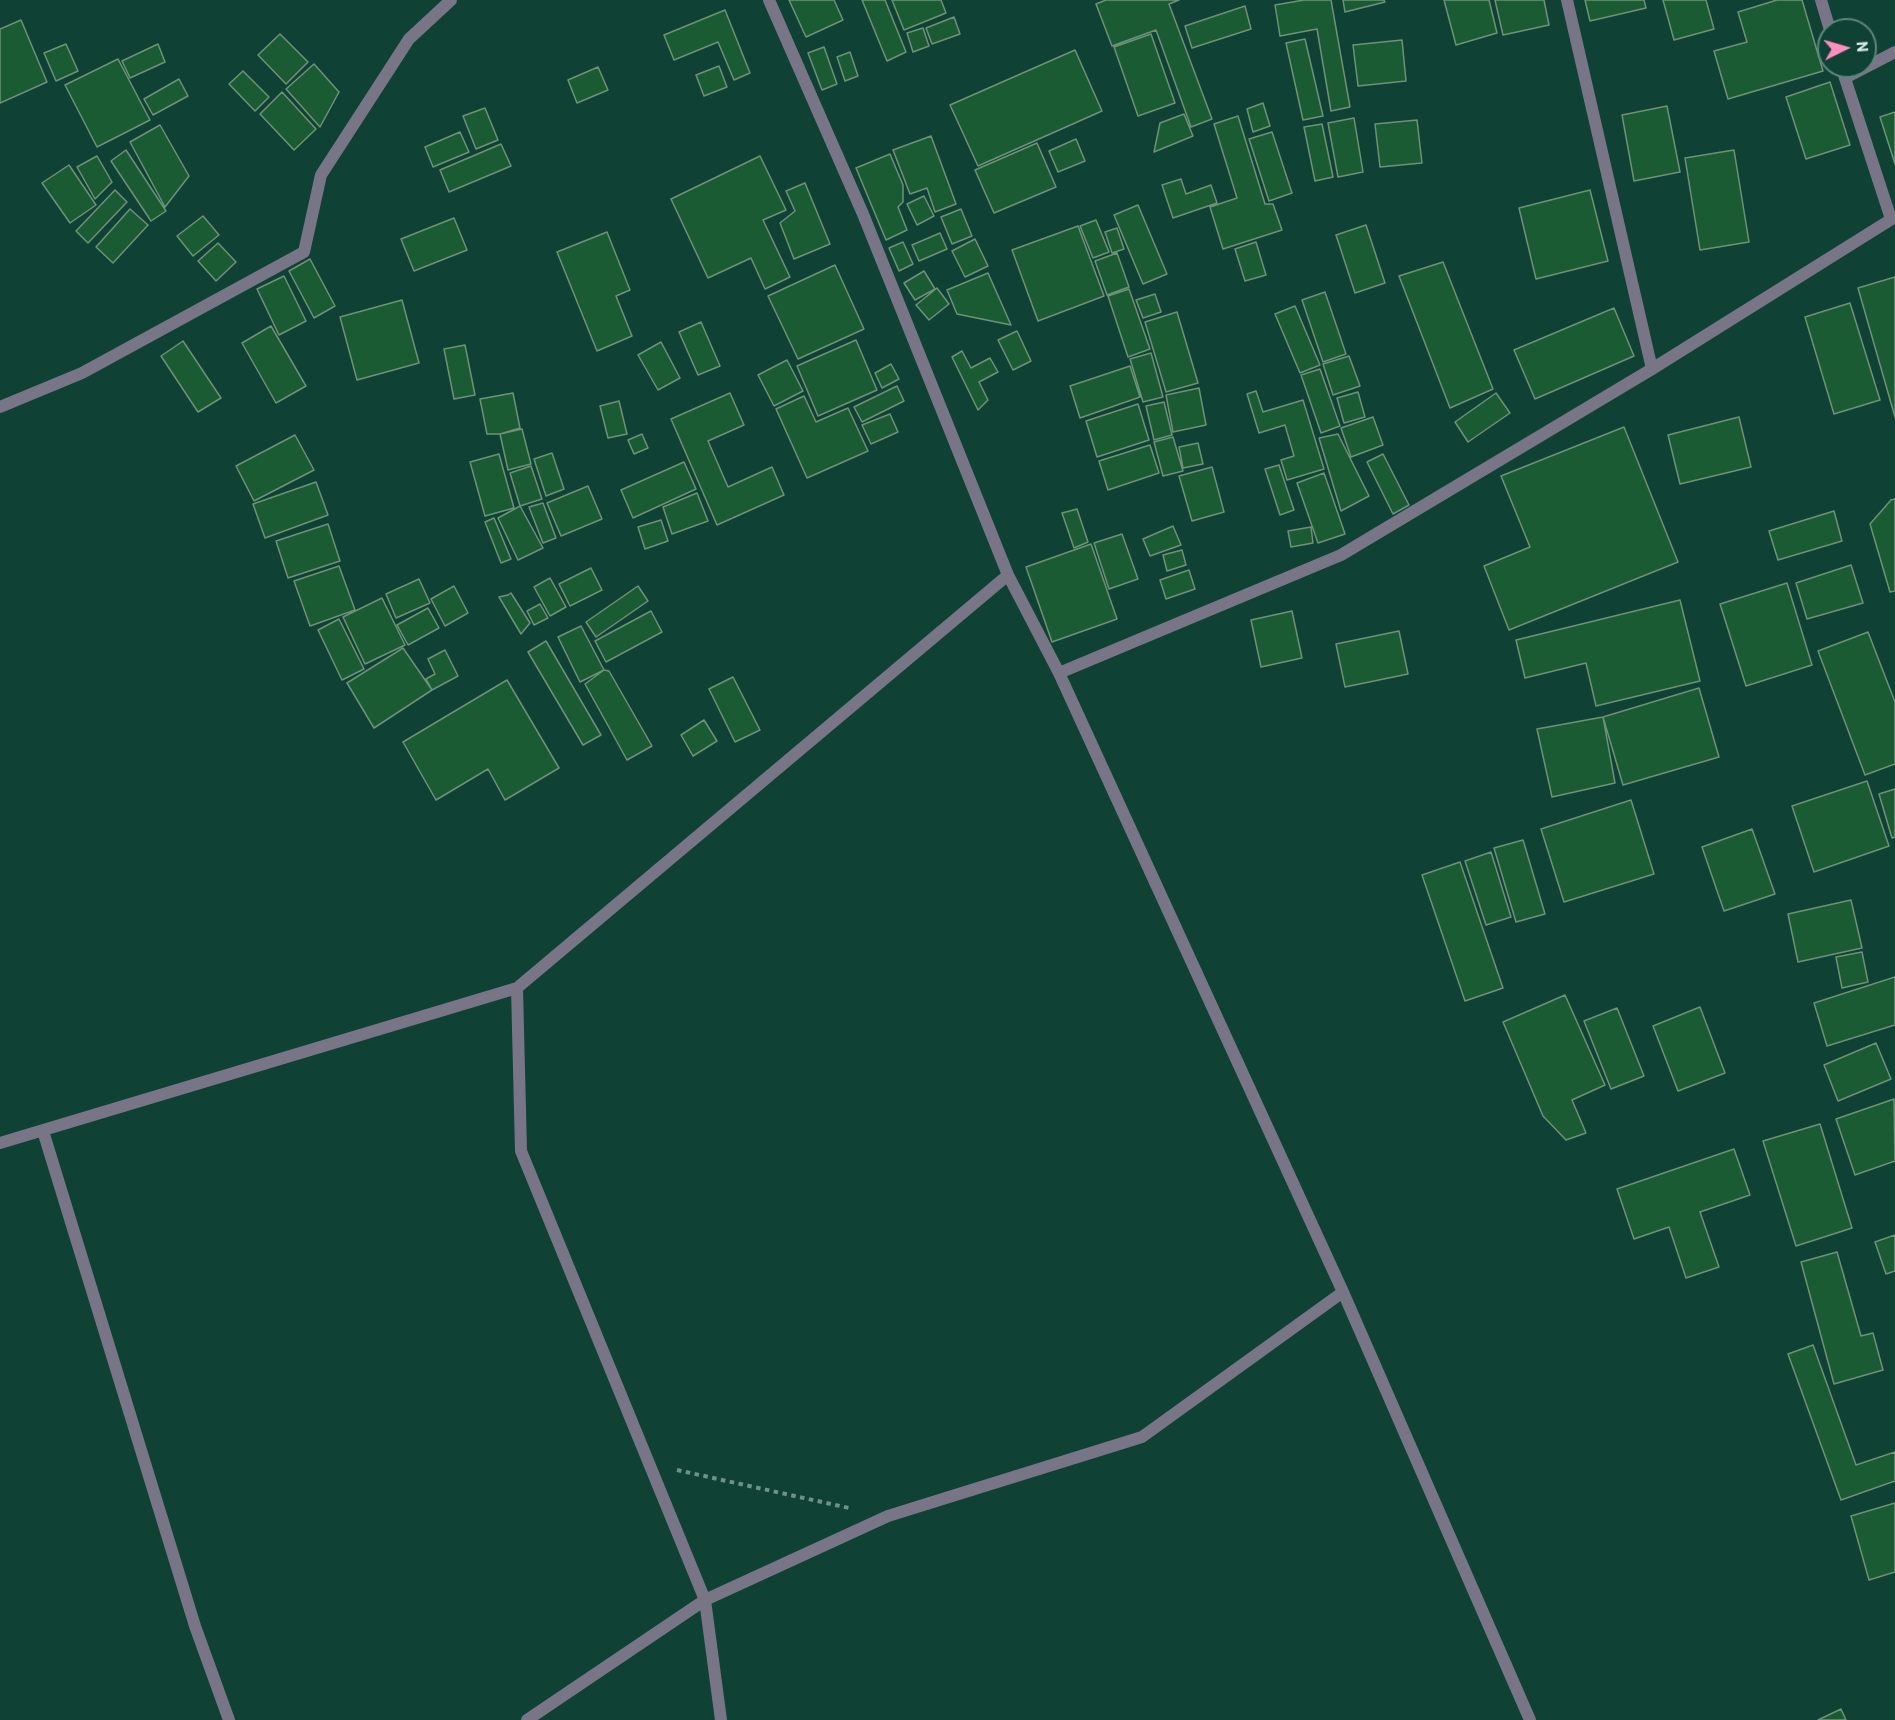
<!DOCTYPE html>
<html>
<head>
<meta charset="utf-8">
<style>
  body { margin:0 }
  #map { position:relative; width:1895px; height:1720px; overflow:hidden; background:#0f4135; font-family:Barlow,sans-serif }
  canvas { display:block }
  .north { position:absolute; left:1817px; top:18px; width:60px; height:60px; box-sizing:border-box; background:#0f4135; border:2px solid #5d857b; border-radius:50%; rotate:85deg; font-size:16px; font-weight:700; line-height:24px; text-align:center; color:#d3ebe3 }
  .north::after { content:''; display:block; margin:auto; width:21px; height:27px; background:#fd8ebf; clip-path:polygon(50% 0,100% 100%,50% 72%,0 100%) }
</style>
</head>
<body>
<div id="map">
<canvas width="1895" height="1720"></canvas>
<div class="north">N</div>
</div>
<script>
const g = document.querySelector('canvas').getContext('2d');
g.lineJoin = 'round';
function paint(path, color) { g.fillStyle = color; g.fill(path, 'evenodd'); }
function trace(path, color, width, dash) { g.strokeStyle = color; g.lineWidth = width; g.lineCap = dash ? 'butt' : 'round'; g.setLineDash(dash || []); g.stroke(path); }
const building = new Path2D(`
  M789,0H834L843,20L806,37Z
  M862,0H885L906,52L887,61Z
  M892,0H941L946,13L904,30Z
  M1106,0H1179L1169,4L1212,119L1191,127L1156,30L1112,46L1096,4Z
  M1304,0H1331L1350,107L1331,111L1317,29L1280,36L1275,5Z
  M1343,0H1384L1385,2L1345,12Z
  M1444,0H1489L1497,33L1456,45Z
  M1495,0H1544L1549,25L1503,35Z
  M1585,0H1644L1646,8L1590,21Z
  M1663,0H1706L1714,29L1674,40Z
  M1777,0H1802L1823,71L1728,99L1714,51L1747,42L1738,12Z
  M1245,6L1251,29L1192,48L1185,26Z
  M725,10L750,73L734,80L718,42L674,60L664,35Z
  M954,17L960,34L932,44L926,28Z
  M21,20L47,82L0,103V29Z
  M923,28L929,46L913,52L907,33Z
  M280,34L308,62L286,84L258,55Z
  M1151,34L1175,103L1138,116L1114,47Z
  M1305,39L1323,116L1303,120L1286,43Z
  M1402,40L1406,81L1358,86L1353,45Z
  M66,44L78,71L56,81L44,53Z
  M158,44L165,62L130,78L122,61Z
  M824,47L837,84L822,90L808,53Z
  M1075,50L1102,111L978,166L950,105Z
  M850,52L858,76L845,81L837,57Z
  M118,59L150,120L97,147L65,85Z
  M314,64L339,92L320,127L286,89Z
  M719,66L727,87L704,96L696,75Z
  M598,67L608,90L577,103L568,80Z
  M243,71L269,97L255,111L229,84Z
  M179,79L188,96L153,115L144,99Z
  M1830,82L1850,145L1806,159L1786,97Z
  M282,92L316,129L294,150L260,114Z
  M1263,103L1270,126L1253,132L1247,109Z
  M1667,106L1680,172L1634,181L1622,115Z
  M485,108L498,140L476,149L463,116Z
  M1895,112V164L1880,117Z
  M1184,114L1193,136L1154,152L1160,123Z
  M1238,116L1265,204H1273L1282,230L1223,249L1210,207L1237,198L1214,124Z
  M1354,118L1363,172L1338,177L1328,123Z
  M1417,120L1422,163L1380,167L1375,124Z
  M1322,124L1333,177L1315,181L1304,127Z
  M160,125L189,176L165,207L130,142Z
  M460,132L469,152L433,167L425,147Z
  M1272,132L1292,193L1269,201L1249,139Z
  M931,136L956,204L935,212L927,188L910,194L893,150Z
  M1076,139L1085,161L1058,172L1049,151Z
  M1037,143L1056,187L994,213L975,170Z
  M501,144L511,166L449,192L440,170Z
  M126,150L166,211L151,221L111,161Z
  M1734,150L1749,242L1700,250L1685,158Z
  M890,154L903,185V202L898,207L907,230L886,240L856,168Z
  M97,156L112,182L95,199L77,167Z
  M760,156L786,210L763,220L790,277L765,289L751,258L708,278L671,199Z
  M69,165L96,205L70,223L42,183Z
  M1181,179L1186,194L1211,185L1217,203L1173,218L1162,185Z
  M805,183L830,244L794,259L780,223L795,211L786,191Z
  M115,190L127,202L88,243L76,231Z
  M1590,190L1608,261L1536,279L1519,208Z
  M924,196L934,216L917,225L907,204Z
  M1138,205L1167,274L1143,284L1114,215Z
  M130,209L148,225L113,263L96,247Z
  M961,209L972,236L952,244L941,217Z
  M203,216L219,235L193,256L177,236Z
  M454,218L467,250L414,271L401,239Z
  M1096,220L1109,252L1093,258L1080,226Z
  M1366,225L1385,283L1355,293L1336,235Z
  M1078,226L1104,296L1038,321L1012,250Z
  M1117,228L1124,249L1112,253L1105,232Z
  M607,232L630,290L616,296L632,336L597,351L557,252Z
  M940,233L947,249L919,261L912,245Z
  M975,239L988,266L965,277L952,251Z
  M903,242L913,264L899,271L889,248Z
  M1256,242L1266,275L1245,281L1235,249Z
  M218,243L236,262L216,281L198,261Z
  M1117,253L1129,287L1107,295L1095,261Z
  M310,259L335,306L314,318L289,271Z
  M1443,262L1493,389L1450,408L1399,276Z
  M835,265L864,329L798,359L768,296Z
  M924,271L935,289L915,300L904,283Z
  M988,273L1011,325L957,314L947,290Z
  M284,276L306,321L279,335L257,289Z
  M1895,277V417L1858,288Z
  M937,288L949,304L929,320L916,305Z
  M1129,289L1150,349L1128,357L1108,296Z
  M1325,292L1346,354L1323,362L1302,300Z
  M1155,294L1161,312L1143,318L1136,300Z
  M402,300L419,363L357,380L340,317Z
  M1850,303L1880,400L1834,414L1805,317Z
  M1295,306L1320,365L1300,373L1275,314Z
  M1614,308L1634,356L1535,399L1514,350Z
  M1177,312L1198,383L1166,392L1145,322Z
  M701,322L720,366L698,375L679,332Z
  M271,326L306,386L276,403L242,343Z
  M1017,331L1031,361L1013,370L998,340Z
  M856,340L877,390L818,416L797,366Z
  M183,341L221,398L198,412L161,356Z
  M661,342L680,378L658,390L638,355Z
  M465,345L475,395L454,399L444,349Z
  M962,351L971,368L990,358L998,372L979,382L988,400L978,410L952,357Z
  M1151,353L1163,397L1143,402L1130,359Z
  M1349,356L1360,386L1333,395L1323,364Z
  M787,360L803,391L774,406L758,375Z
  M891,364L899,379L882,388L875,373Z
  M1130,366L1140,397L1080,418L1070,386Z
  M1320,369L1340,426L1321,433L1301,375Z
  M897,386L904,401L862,422L854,407Z
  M1199,388L1206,425L1173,432L1166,395Z
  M1256,391L1263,412L1303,400L1324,469L1287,480L1281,460L1294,456L1285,425L1259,433L1247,394Z
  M1358,392L1365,417L1344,423L1337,398Z
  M513,393L520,428L500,434H487L480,399Z
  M730,393L744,425L708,441L728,487L772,467L784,495L717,525L671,419Z
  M1496,393L1510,413L1468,442L1455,422Z
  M804,396L816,422L848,408L868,451L807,478L776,409Z
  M619,401L627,434L608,438L600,406Z
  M1164,402L1172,435L1154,440L1146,406Z
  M1138,404L1149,440L1097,457L1086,421Z
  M890,414L898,432L871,444L862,425Z
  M1373,417L1383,445L1351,457L1341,428Z
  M1739,417L1751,467L1680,484L1668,435Z
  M1624,427L1678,562L1509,630L1484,566L1530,547L1501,476Z
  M522,429L531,464L508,470L500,434Z
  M642,434L648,448L634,454L628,440Z
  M1338,434L1369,496L1341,511L1319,438Z
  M295,435L314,470L254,501L236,466Z
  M1173,437L1183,471L1163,476L1154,442Z
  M1198,443L1203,464L1183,468L1179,447Z
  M1150,445L1159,473L1108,490L1099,461Z
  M552,453L564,489L546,496L534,459Z
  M499,454L514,508L485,516L470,462Z
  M1383,454L1409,505L1393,514L1367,462Z
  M684,462L696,489L633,518L621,490Z
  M1279,465L1294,510L1280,515L1265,469Z
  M531,466L542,499L520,506L510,473Z
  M1212,467L1224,512L1192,521L1179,476Z
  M1324,473L1345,534L1318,543L1297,483Z
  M316,482L328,515L265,538L253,504Z
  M588,486L602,519L561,536L547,503Z
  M697,493L708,521L672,534L663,507Z
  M1895,499V591L1890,592L1870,524L1891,500Z
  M543,503L556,538L543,543L529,507Z
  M520,506L543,548L518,560L498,518Z
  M1077,509L1088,542L1074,548L1062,513Z
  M1834,511L1842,541L1778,560L1769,531Z
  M494,518L511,559L501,563L485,522Z
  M661,520L668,541L645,549L638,527Z
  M328,524L340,561L288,578L276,541Z
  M1173,526L1181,545L1150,556L1143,539Z
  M1311,527L1313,543L1291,547L1288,531Z
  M1122,534L1138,579L1109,589L1094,543Z
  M1091,544L1117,619L1052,642L1026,567Z
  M1182,550L1186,565L1167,571L1163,555Z
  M1851,565L1863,603L1807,619L1796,583Z
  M339,566L355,610L310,626L294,581Z
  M591,568L602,590L570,606L559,584Z
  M1189,570L1195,589L1166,599L1160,580Z
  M550,578L566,607L550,616L534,587Z
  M419,579L430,603L396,618L386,594Z
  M1787,583L1812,665L1746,686L1720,604Z
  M454,586L468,613L445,626L431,599Z
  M638,586L648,601L596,637L586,622Z
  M511,593L530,623L521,634L499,597L508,595Z
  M382,598L405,645L365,664L343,617Z
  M1680,600L1700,681L1596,706L1586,663L1525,678L1516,640Z
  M540,604L548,618L534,625L527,611Z
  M428,608L439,628L408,645L397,625Z
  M651,611L662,632L606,662L595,641Z
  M1292,611L1302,658L1261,667L1251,620Z
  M339,619L364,669L342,680L318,630Z
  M581,626L604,670L580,682L558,637Z
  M1399,631L1408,674L1345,687L1336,644Z
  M1868,632L1895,702V764L1865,775L1818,651Z
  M546,641L601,735L583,745L528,652Z
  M403,648L432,690L374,728L347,683Z
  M445,650L458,676L432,690L426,679L435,674L428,659Z
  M604,670L609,671L652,746L627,760L585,684Z
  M733,677L760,730L735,742L709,689Z
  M507,680L559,768L505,800L488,769L436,800L403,742Z
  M1699,688L1719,757L1623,785L1603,717Z
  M1603,717L1615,783L1552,797L1537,729Z
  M704,720L717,741L693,756L681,735Z
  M1867,781L1889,846L1814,872L1792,806Z
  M1895,789V837L1892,838L1879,794Z
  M1631,800L1654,874L1564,902L1541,829Z
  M1752,829L1775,894L1724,911L1702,847Z
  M1523,840L1545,914L1516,922L1494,848Z
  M1491,852L1511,917L1486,925L1465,861Z
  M1460,862L1503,988L1465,1001L1422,875Z
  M1851,900L1862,948L1798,962L1788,914Z
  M1862,952L1868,982L1842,988L1836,957Z
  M1895,977V1025L1827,1046L1814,1003Z
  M1565,995L1605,1085L1572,1100L1586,1133L1566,1140L1543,1116L1503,1022Z
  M1700,1007L1725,1073L1678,1091L1653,1026Z
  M1617,1008L1644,1076L1611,1089L1584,1021Z
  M1876,1043L1891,1079L1838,1101L1824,1065Z
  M1894,1099L1895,1161L1855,1175L1836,1119Z
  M1820,1124L1852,1228L1796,1246L1763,1141Z
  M1734,1149L1750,1195L1700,1212L1719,1267L1686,1278L1669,1227L1634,1239L1617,1189Z
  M1895,1235V1271L1886,1274L1875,1242Z
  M1837,1252L1861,1336L1873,1333L1883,1370L1834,1384L1801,1262Z
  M1813,1345L1856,1465L1895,1452V1481L1841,1500L1788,1354Z
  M1895,1503V1572L1869,1580L1851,1516Z
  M1841,1709L1846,1720H1818Z`);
paint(building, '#1b5b34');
trace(building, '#6e9278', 1.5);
trace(new Path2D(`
  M677,1470L849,1508`), '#6d9389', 4, [4.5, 4.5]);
trace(new Path2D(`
  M769,0L863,214L1008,575L1059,673L1343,1292L1530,1720
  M1567,0L1652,369
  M1821,0L1830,30
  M1841,66L1891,219
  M1845,78L1895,52
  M0,407L82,373L304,252L321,175L409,39L451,0
  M1059,673L1341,555L1652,369L1895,217
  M517,988L521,1151L705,1600L721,1720
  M43,1131L195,1626L229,1720
  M0,1143L517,988L1008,575
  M527,1720L705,1600L888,1516L1142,1437L1343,1292`), '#787686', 12);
</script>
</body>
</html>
